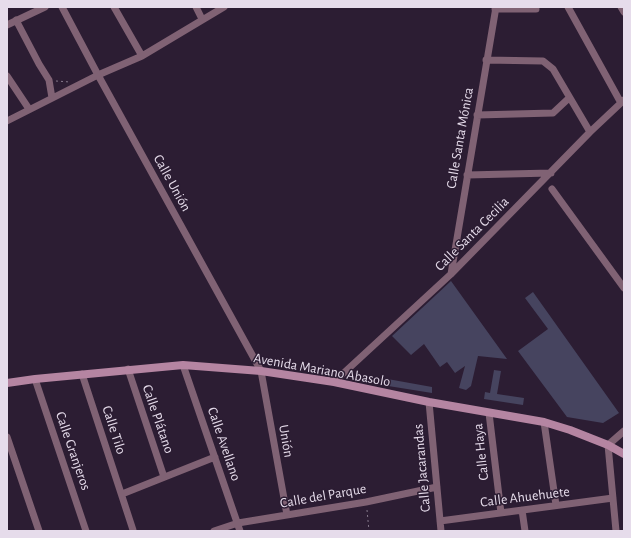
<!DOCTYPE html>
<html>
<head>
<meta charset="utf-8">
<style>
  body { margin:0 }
  #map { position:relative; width:631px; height:538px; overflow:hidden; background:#2c1d33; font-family:"Alegreya Sans",sans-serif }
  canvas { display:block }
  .frame { position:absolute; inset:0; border:8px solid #e6dceb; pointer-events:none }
</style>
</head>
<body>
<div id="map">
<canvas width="631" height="538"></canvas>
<div class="frame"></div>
</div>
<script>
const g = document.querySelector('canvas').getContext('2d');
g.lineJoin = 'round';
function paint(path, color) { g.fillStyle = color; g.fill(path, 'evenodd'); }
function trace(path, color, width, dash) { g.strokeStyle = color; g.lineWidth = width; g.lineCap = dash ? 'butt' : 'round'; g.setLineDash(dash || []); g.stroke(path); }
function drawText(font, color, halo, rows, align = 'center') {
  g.font = font + ' "Alegreya Sans",sans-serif'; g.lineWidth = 3; g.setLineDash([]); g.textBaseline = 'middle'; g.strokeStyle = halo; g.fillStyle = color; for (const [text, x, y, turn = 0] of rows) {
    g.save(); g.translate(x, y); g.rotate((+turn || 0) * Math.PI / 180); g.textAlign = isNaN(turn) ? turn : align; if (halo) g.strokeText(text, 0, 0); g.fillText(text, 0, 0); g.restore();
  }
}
paint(new Path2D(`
  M451,281L507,359L478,356L471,386L466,390L459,388L465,366L455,373L447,362L440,367L424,344L411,355L392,336Z
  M533,292L619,413L603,423L567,417L518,351L548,329L525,298Z
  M494,370L501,371L497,394L524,398L523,405L484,399L485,392L490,393Z
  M382,378L432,387V393L382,385Z`), '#46445f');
trace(new Path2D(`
  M56,81L70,82
  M367,510L369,531`), '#867a8c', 1, [2, 3]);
trace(new Path2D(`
  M62,7L98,75L261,371L287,515
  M114,7L142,56
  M196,7L202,19
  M568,7L621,103
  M621,7L624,12
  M495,9H536
  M16,20L39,64L49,80L52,98
  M7,25L45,7
  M486,60L543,61L553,69L590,132
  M7,76L29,109
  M477,115L553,113L569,98
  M7,121L98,75L142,56L224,7
  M467,175L551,173
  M552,189L624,288
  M451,274L496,7
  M183,365L240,531
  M128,369L164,477
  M82,374L133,530
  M35,379L86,531
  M334,382L451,274L590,132L624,100
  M429,402L441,531
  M489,413L501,513
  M544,422L556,505
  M7,437L39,531
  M122,494L215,457
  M522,510L525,531
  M440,521L613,498
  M214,531L238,523L366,502L437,487
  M616,531L608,445L624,431`), '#806274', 7);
trace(new Path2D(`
  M7,383L35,379L183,365L261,371L334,382L429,402L544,422L570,430L608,445L624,454`), '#b585a2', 8);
drawText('14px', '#e6dceb', '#2c1d33', [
  ["Calle Santa Mónica",460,138,-80],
  ["Calle Unión",172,183,61],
  ["Calle Santa Cecilia",472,234,-45],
  ["Avenida Mariano Abasolo",322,370,10],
  ["Calle Plátano",158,419,71],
  ["Calle Tilo",114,430,72],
  ["Unión",286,441,80],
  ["Calle Avellano",224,444,71],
  ["Calle Granjeros",73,451,71],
  ["Calle Haya",481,452,-96],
  ["Calle Jacarandas",422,468,-95],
  ["Calle del Parque",323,496,-10],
  ["Calle Ahuehuete",525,497,-7]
]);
</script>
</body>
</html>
